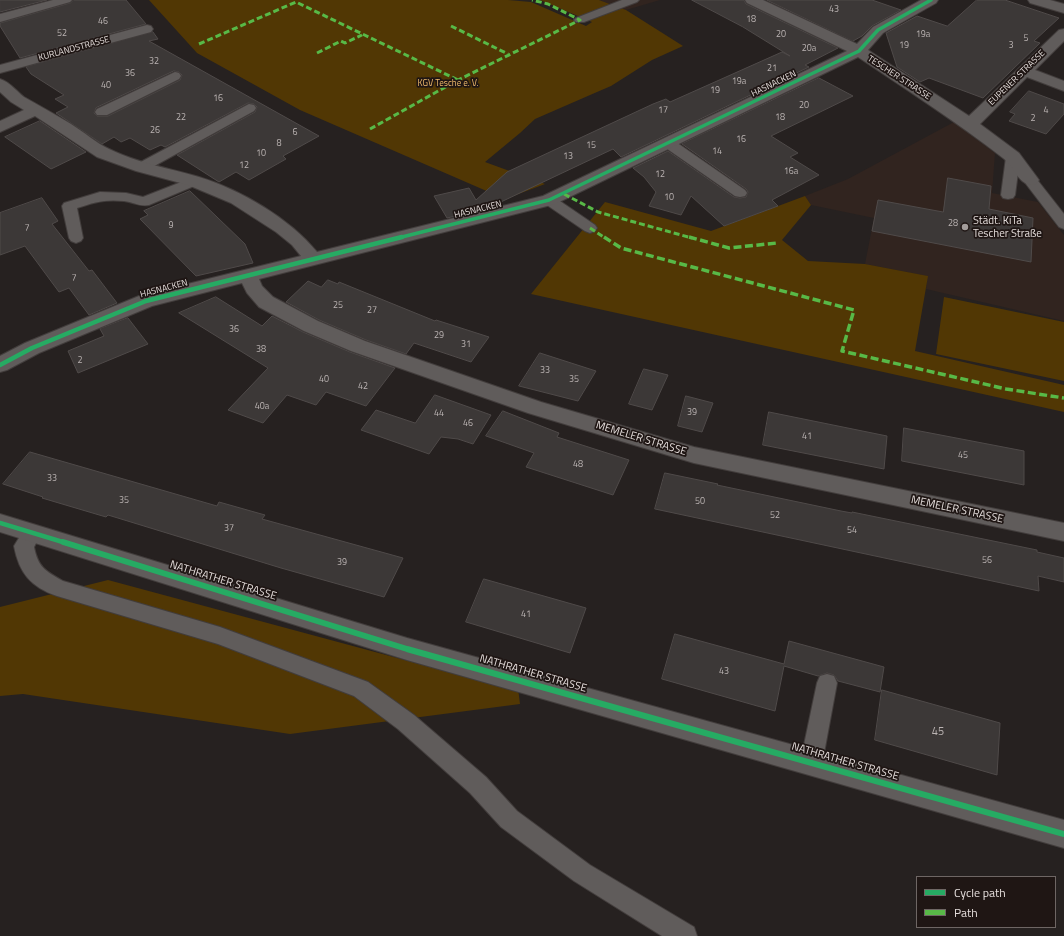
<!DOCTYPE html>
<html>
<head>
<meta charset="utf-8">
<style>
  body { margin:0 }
  #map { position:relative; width:1064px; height:936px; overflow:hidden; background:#262120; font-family:"Titillium Web",sans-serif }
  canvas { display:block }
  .legend { position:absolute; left:916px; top:876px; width:140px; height:52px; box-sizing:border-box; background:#1f1614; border:1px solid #6e6664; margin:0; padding:5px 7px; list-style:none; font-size:12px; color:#e5dedc }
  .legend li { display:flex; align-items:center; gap:8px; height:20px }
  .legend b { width:20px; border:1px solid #6e6664 }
</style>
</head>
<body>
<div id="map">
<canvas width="1064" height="936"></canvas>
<ul class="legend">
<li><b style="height:5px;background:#26ab63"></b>Cycle path</li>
<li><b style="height:5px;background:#58b947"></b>Path</li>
</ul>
</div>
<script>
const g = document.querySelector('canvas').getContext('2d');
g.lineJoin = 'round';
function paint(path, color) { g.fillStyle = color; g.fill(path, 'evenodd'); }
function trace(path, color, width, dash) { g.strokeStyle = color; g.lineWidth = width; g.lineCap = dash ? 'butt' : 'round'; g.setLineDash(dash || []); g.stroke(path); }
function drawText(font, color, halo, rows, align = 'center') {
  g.font = font + ' "Titillium Web",sans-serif'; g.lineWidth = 3.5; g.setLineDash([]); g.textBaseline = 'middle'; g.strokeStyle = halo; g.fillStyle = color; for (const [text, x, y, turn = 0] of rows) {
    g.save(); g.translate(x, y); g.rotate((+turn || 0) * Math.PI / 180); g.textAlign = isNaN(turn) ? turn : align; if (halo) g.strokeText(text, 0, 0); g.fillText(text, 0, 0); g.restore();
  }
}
paint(new Path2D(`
  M599,0H660L626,10Z
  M954,122L995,153L992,193L1038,202L1064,235V321L926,289L927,276L865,264L874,218L811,205L805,196L848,179Z`), '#31241f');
paint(new Path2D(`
  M149,0H508L531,2L586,26L592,22L540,0H599L626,10L683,46L652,60L611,86L597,92L535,119L520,133L485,162L545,184L505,199L300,110L197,53Z
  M805,196L811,205L782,240L808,261L865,264L928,276L915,351L1064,385V412L531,294L605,202L711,231Z
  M944,297L1064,322V381L936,354Z
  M108,580L427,666L518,688L520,704L290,734L23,694L0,696V607Z`), '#513704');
const building = new Path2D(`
  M0,0H47L0,12Z
  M74,0H126L146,24L20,58L0,26V23L70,3Z
  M692,0H744L746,4L838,48L805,65L809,67L621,157L613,149L486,209L447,218L434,196L469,188L476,200L507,172L653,104L666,99L670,102L782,52L790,56L743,27Z
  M767,0H872L901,10L872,26L862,36L853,41Z
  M977,0H1005L1059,18L1034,41L1040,43L983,98L929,78L920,82L897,67L886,33L917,16L947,26Z
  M153,32L158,39L149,41L319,136L283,156L286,159L249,180L236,172L219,182L177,155L255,112L257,107L254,104L248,103L165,147L161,145L150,150L130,138L121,142L114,137L102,144L56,113L68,107L55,99L64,95L31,74L26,67ZM174,71L179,72L182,75L180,80L108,116H97L94,113L96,108Z
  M819,78L853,96L771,136L798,153L790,157L819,175L772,200L778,206L724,226L691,196L681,215L649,206L656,192L644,177L633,168L668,151L734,197L740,198L746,197L748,192L746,189L682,144Z
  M1029,91L1064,104V114L1046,134L1009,121L1015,114L1010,112Z
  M40,121L86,152L51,169L5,137Z
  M948,178L991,186L989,209L1033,218L1031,262L872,231L878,200L943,212Z
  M190,191L245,244L253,263L196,276L140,219L148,215L144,211Z
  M42,198L58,221L52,224L89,271L92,270L117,303L89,315L69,288L59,292L25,246L0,255V213Z
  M328,280L338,284L339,282L435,321L436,320L489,337L471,362L414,343L406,354L366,340L319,320L286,302L308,281L321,287Z
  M216,297L262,326L272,316L303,332L350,352L395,368L366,406L326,392L316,405L287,395L263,423L228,410L268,368L179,313Z
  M128,318L148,344L78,373L68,351L104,336L100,329Z
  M540,353L596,371L578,401L519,386Z
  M644,369L668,375L652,410L629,404Z
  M435,395L491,415L473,444L458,439L441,437L429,454L361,430L376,410L415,423Z
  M686,396L713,403L702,432L678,426Z
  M503,411L559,433L557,437L629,460L613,495L526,467L534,453L486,436Z
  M769,412L887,436L884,469L763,445Z
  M904,428L1024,451V485L902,461Z
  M30,452L217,506L219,502L265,515L262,519L403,558L384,597L281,568L108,515L106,517L42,498L43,497L3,484Z
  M665,473L718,484L717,485L841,511L852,513V512L1037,550V552L1064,558V582L1038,576L1039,591L655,509Z
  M484,579L586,608L570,653L466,622Z
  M675,634L784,664L789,641L884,667L880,692L838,681L834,675L827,673L818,676L784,666L775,711L662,679Z
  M882,690L1000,723L997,775L875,740Z`);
paint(building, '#3c3837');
trace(building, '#4f4a49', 1);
const lane = new Path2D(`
  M53,0H72L70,2L0,22V14Z
  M622,0H639L637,2L584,22H576L574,20L576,18Z
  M147,25L151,26L153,29L151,32L0,73V65Z
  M175,72L179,73L181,76L179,79L107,115H97L95,112L97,109Z
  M249,104L254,105L256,108L254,111L147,170L142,171L137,170L135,167L137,164Z
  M668,139L673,140L745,190L747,193L745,196L740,197L735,196L663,146L661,143L663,140Z
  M1013,153L1018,154L1020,157L1015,195L1013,198L1008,199L1003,198L1001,195L1006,157L1008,154Z
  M1030,176L1035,177L1064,214V229L1059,227L1023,180L1025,177Z
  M194,177L199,178L201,181L199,184L149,205C140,207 133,202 124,201C105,199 95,202 77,208L83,238L81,241L76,243L71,241L69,238L62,206L64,203L100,192L126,193L143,197Z
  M549,196L554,197L595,225L597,228L595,231L590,233L585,231L544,203L542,200L544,197Z
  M32,525L39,528L41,533L34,547C38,567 45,571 63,581L220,627L368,682L414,715L486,777L517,811L590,865L694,927L697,936H662L574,881L501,827L470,793L398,729L354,696L218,644L57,596C31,587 19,573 14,546L25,528Z
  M827,674L834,676L837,683L822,764L819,771L811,774L803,771L800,764L817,683L820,676Z`);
const street = new Path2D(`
  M745,0H763L857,44L873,27L921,0H938L936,3L883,33L868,50L969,116L1059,30L1064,29V41L1035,70L1064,81V91L1027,77L980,124L1019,153L1039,180L1036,184C1018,188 1016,167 1003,158C957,122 907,90 858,57L555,204L259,279L262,286L273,297L318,321L365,341L541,402L694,447L1064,523V541L694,463L528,413L351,351L304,331L259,307L247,293L242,283L152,306L39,353L7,370L0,372V356L25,343L139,296L301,256L292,245L276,232L231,203L188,185L136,171L97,157L35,116L0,132V121L24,110L11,102L0,92V79C10,82 16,91 24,97C40,106 56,115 71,124C84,132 96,143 109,149C137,163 169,168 199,177C241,190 289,218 317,252L543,196L847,51L747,3Z
  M1028,0H1050L1064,4V13L1030,3Z
  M0,514L407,638L1064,820V848L407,660L0,532Z`);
trace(lane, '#423d3c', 2);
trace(street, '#423d3c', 2);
paint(lane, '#605c5b');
paint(street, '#605c5b');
trace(new Path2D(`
  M451,26L508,54
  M199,44L296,2L458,80
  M317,53L341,41L345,43L362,35
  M370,129L458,80L580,20L548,4L532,0
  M564,194L598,212L692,238
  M590,228L605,238`), '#58b947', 3, [6, 3]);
trace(new Path2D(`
  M604,237L621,248L854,310L842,351L1006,389L1064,398
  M689,237L729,248L777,243`), '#58b947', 3.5, [8, 3.5]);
trace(new Path2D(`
  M398,238L549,200L859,51L878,30L931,0`), '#26ab63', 3.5);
trace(new Path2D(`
  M0,365L32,348L146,301L402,237
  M0,523L66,543`), '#26ab63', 4.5);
trace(new Path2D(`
  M63,542L407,649L1064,834`), '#26ab63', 6);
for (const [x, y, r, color] of [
  [965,227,4,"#a29c9a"]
]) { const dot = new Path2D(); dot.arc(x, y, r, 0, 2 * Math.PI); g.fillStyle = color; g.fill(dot); trace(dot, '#1f1614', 1.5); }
drawText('9px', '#bbb4b3', null, [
  ["43",834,10],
  ["18",751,20],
  ["46",103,22],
  ["52",62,34],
  ["20",781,35],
  ["19a",923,35],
  ["5",1026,39],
  ["19",904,46],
  ["3",1011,46],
  ["20a",809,49],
  ["32",154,62],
  ["21",772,69],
  ["36",130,74],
  ["19a",739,82],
  ["40",106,86],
  ["19",715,91],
  ["16",218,99],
  ["20",804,106],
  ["17",663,111],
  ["4",1046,111],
  ["22",181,118],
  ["18",780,118],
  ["2",1033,119],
  ["26",155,131],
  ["6",295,133],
  ["16",741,140],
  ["8",279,144],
  ["15",591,146],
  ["14",717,152],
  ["10",261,154],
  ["13",568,157],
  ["12",244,166],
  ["16a",791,172],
  ["12",660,175],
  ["10",669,198],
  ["28",953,224],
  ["9",171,226],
  ["7",27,229],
  ["7",74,279],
  ["25",338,306],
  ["27",372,311],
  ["36",234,330],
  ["29",439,336],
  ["31",466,345],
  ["38",261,350],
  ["2",80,361],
  ["33",545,371],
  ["40",324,380],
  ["35",574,380],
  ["42",363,387],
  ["40a",262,407],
  ["39",692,413],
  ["44",439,414],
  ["46",468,424],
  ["41",807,437],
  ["45",963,456],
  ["48",578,465],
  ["33",52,479],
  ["35",124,501],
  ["50",700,502],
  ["52",775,516],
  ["37",229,529],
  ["54",852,531],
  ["56",987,561],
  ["39",342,563],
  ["41",526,615],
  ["43",724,672]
]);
drawText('9px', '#e5dedc', '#1f1614', [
  ["KURLANDSTRASSE",74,49,-15],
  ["TESCHER STRASSE",899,78,33],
  ["EUPENER STRASSE",1017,78,-44],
  ["HASNACKEN",774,84,-26],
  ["HASNACKEN",478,210,-14],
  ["HASNACKEN",164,289,-15]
]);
drawText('9px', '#f1bb6c', '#1f1614', [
  ["KGV Tesche e. V.",448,84]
]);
drawText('11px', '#e5dedc', '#1f1614', [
  ["Städt. KiTa",973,221],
  ["Tescher Straße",973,234]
], 'left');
drawText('11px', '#e5dedc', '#1f1614', [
  ["MEMELER STRASSE",641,439,17],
  ["MEMELER STRASSE",957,510,12],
  ["NATHRATHER STRASSE",223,581,17],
  ["NATHRATHER STRASSE",533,674,16],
  ["NATHRATHER STRASSE",845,762,16]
]);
drawText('11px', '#bbb4b3', null, [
  ["45",938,732]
]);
</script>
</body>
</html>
